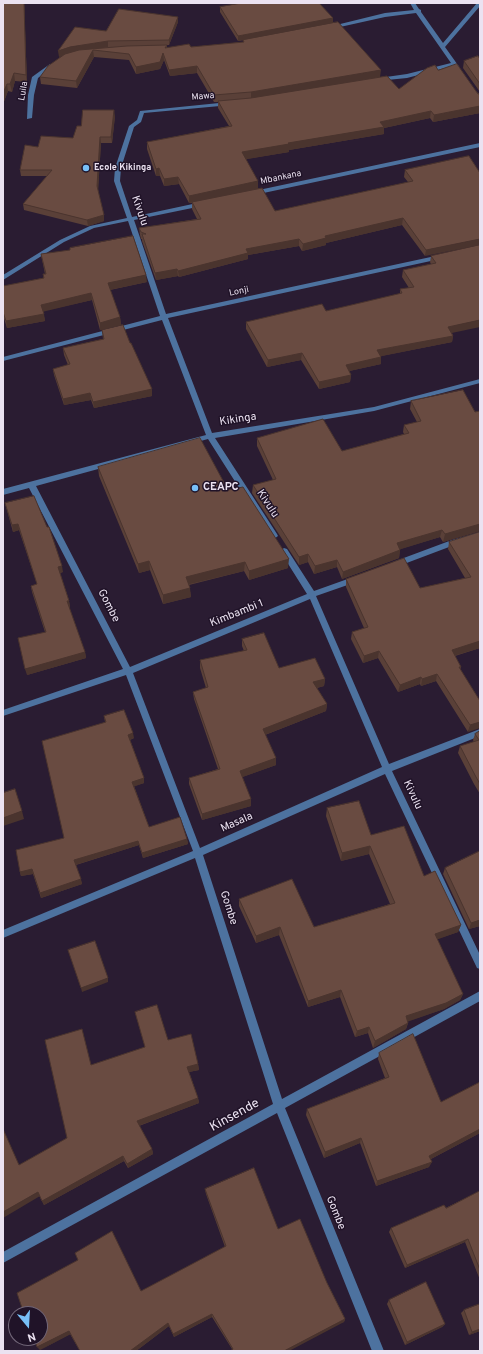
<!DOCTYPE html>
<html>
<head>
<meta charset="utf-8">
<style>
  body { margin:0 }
  #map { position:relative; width:483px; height:1354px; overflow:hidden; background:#2a1c32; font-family:Overpass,sans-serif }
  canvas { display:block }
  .frame { position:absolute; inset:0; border:4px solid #ebe2f1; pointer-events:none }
  .north { position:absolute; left:8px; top:1306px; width:40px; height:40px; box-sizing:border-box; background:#201328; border:1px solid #716678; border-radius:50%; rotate:162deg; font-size:11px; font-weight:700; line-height:16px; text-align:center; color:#ebe2f1 }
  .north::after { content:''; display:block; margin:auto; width:14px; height:18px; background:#78bff7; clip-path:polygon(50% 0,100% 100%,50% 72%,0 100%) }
</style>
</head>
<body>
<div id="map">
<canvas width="483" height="1354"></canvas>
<div class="frame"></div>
<div class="north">N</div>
</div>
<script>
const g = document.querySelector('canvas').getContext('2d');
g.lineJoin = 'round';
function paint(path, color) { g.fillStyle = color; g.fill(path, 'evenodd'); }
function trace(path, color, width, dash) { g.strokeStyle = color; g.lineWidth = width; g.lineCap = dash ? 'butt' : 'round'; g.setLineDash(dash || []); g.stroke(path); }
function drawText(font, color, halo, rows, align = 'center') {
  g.font = font + ' Overpass,sans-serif'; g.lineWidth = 3; g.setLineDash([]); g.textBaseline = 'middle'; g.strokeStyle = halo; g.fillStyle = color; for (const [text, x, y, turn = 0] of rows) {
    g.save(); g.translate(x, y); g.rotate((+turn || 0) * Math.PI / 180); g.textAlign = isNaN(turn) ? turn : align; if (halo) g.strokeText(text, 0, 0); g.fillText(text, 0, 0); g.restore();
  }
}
paint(new Path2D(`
  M410,3H415L419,9L421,10V12L443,43L477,3H480V6L445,47L460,68L455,69L453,66L407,78L377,81L376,80L379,78L407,74L451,63L416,13L385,17L331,29L328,27L385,13L414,10Z
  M50,64L55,65L38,78L34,95L32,118L27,119L28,95L32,77Z
  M229,102L232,104L231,105L144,113L141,122L134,127L121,168L120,181L132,217L202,202L205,204L202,206L134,220L166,314L440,255L443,257L440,259L168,318L212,433L374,407L480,379V383L374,411L215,438L277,534L278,536L274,539L271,538L208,439L36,486L130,667L307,594L280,551L284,548L287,549L314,591L356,576L360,579L359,581L316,596L389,764L480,729V736L392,771L480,955V969L477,968L385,774L203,855L282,1099L480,991V1001L285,1108L384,1351H372L277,1113L3,1263V1252L273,1104L195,858L3,938V930L193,851L126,675L3,716V710L123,669L29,488L3,495V489L206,435L162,320L3,361V357L160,316L128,221L94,228L64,242L3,280V275L60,240L90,226L127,218L114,181L115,168L129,126L137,120L140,111ZM310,599L382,767L200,848L133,673Z
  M480,143V147L254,195L251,193L254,191Z
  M480,532V538L457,544L396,567L392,564L393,562L452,540Z`), '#4d729f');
paint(new Path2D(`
  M3,3H24L27,82L15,81L12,92L8,91L3,104Z
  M220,7L333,18V23L380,77L399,89L438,70L480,94V113L433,122L430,118L384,128V134L289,150V152L246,159L258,188L275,211L408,182L404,177L405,170L469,156L425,256L402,225L326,243V245L302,251L299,246L248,255V259L179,277L178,276L156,280L142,241V239H141L140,235L139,228L197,219L192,209V203H189L179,184L164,186L160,176H156L147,149V142L229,126L218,108V102H214L197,73L170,76L164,60L160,69L136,74L129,60L94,57L77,88L41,84L40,77L62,55L59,57L106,31L178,22L169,45H167V48L191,47L243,42V40L281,33L238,41L220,12Z
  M480,59V92L463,68L464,61Z
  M115,116L112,143H101L98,190L104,221L88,226L24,210L23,204L47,176H21L20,170L38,147L73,138L81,126Z
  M480,245L452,333L453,336L452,342L381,356V364L349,371L351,375L350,382L319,389L301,360L267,367L246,329V322L326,311L400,294V289L409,288L402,277L403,270L431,264L430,262L431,256Z
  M41,254L147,282L110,290L120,317L121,325L100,330L92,300L43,311L45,321L7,328L3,315V286L43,278L45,274Z
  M102,330L130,343L152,396L94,408L91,400L64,405L54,375L53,369L68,365L64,355L63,348L103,339Z
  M411,401L475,412L480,411V531L443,542L440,537L400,549L399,558L342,579L337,567L314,574L308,562L299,565L252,493L253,485L273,480L257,446V438L342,451L404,434L403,432L404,425L417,422L410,409Z
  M98,467L228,490L288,568L249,580L244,571L189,585L191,597L163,604L150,570L139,573L99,476Z
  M5,503L63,572L60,573L69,601L70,607H69L85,652L86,658L27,675L45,632L32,592L31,586L37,584L19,530L13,532Z
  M480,532V648L455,656L461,667L460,670L480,701L468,732L436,681L421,686L420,684L398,692L378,658L363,663L351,639L352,632L364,628L346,587V579L420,588L465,578L448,549L449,542Z
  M242,639L279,668L325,679L324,686L317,688L327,704L326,711L265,735L276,765L242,777L251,806L202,820L189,784V778L218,769L194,699L193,692L206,688L200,668V660L244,651L242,646Z
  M104,716L134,738L130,740L144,778V783L134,786L149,827L187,839L188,844L143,858L139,845L76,865L82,884L41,898L33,874L21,876L20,872L64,838L105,722Z
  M480,731V794L474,784L458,753L460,746L474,742L473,740L475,734Z
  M327,808L371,835L424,876L461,925L458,932L437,939L463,994L460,1000L444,1009L408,1021V1023L406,1029L373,1048L368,1033L355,1037L340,997L308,1007L279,935L256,943L239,906V899L314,927L390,904L369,854L341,861L326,816Z
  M445,868L480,926L469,929L443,874Z
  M135,1012L168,1040L198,1064L199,1070L189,1072L198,1098L199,1103L139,1126L152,1149L153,1154L128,1168L124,1161L44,1205L40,1197L19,1165L67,1138L91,1065L145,1047Z
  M379,1053L441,1102L480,1082V1133L431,1159L429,1167L376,1186L360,1143L324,1158L306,1115L307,1109L385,1078L378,1059Z
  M205,1189L278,1229L327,1283L345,1319L344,1322L232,1349L212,1317L174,1337L169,1326L136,1351H80L70,1334L40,1350L141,1291L225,1247L206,1194Z
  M480,1191V1280L465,1242L405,1268L389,1232L391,1228L446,1208Z
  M389,1300L445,1324L442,1327L405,1345L387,1304Z
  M464,1310L480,1331L469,1335L461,1313Z`), '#5a4038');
paint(new Path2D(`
  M24,3L27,82L26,75Z
  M178,17V22L169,45V40Z
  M333,18V24L238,41V36Z
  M108,41V47L71,53L59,57L58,51L70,47Z
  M93,50L94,57L77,88L76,81Z
  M163,53L164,60L160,69L136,74V67Z
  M197,66V73L170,76L169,70Z
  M381,70L380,77L251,99V92Z
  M14,73L15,81L12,92L10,84Z
  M7,84L8,91L3,104V93Z
  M480,106V113L433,122L434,115Z
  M114,110L115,116L112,143L111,137Z
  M431,111L430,118L384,128V134L289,150V152L242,160V152L288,143L380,122Z
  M100,137L101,143L98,192L97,186Z
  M159,168L160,176H156V169Z
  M178,177L179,184L164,186V179Z
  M258,181V189L189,203V196Z
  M104,215V221L88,226L87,220Z
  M403,218L402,225L326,243V245L302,251L303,244L325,236Z
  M299,239V246L248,255V259L179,277L178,271L246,249Z
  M480,239V245L425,256L426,250Z
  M177,269L178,276L156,280L155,273Z
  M146,275L147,282L109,290L108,283Z
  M91,293L92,300L42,312L41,305Z
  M44,314L45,321L7,328L6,321Z
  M120,317L121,325L100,330V323Z
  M480,320V327L447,334L448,327Z
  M453,336L452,342L377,357V350Z
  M302,353L301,360L267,367L268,360Z
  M381,357V364L345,372L346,365Z
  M351,375L350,382L319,389V382Z
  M152,389V396L94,408L93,402Z
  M90,393L91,400L64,405L63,399Z
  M18,524L19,530L13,532L12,525Z
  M480,524V531L443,542L445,534Z
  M442,530L440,537L395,551L397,543Z
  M400,550L399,558L342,579L343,572Z
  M308,554V562L299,565V557Z
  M289,559L288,568L249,580V571Z
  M337,560V567L314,574L315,566Z
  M149,561L150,570L139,573L138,564Z
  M245,562L244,571L186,585V577Z
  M62,566L63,572L59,573L58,567Z
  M190,588L191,597L163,604V595Z
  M67,601H69L70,607H68Z
  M480,641V648L450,657L452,650Z
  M379,651L378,658L363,663L364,656Z
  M85,652L86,658L27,675L25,669Z
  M437,674L436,681L421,686L422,679Z
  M421,677L420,684L398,692L400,685Z
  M325,679L324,686L312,689L313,682Z
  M327,704L326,711L262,736L263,729Z
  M480,722V728L468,732L470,725Z
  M133,733L134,738L129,740L128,735Z
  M276,758V765L240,778V771Z
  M144,778V783L133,787L132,782Z
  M251,799V806L202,820V814Z
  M22,811L24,819L3,826V818Z
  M187,839L188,844L143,858L142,853Z
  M138,841L139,845L75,865L74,860Z
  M370,846L369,854L341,861L342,853Z
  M32,869L33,874L21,876L20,872Z
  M81,879L82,884L41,898L40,893Z
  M480,920V926L469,929L471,923Z
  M461,925L458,932L433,941L435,934Z
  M280,927L279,935L256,943V936Z
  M108,978V982L82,992L81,988Z
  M341,990L340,997L308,1007V1001Z
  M463,994L460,1000L444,1009L404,1023L406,1016Z
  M408,1023L406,1029L373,1048L375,1041Z
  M369,1027L368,1033L355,1037L357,1031Z
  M198,1064L199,1070L188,1072L187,1067Z
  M198,1098L199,1103L138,1126L137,1121Z
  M480,1129V1133L427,1161L429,1156Z
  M361,1138L360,1143L324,1158L325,1152Z
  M152,1149L153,1154L128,1168L127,1164Z
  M123,1156L124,1161L44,1205L42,1201Z
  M432,1162L429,1167L376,1186L377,1181Z
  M38,1192L40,1196L3,1218V1212Z
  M468,1239L465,1242L405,1268L407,1265Z
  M212,1314V1317L174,1337L173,1334Z
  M345,1319L344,1322L289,1351H284Z
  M168,1323L169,1326L136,1351H130Z
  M445,1324L442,1327L405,1345L407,1342Z
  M480,1329V1331L469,1335L472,1332Z
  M69,1331L71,1334L40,1350L37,1347Z`), '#4a342e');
const building = new Path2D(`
  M3,3H24L26,75L14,73L10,84H7L3,93Z
  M242,3H319L333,18L238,36L220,7Z
  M119,9L178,17L169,40L108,41L70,47L58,51L75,27L106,31Z
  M338,22L381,70L251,92L214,95L197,66L169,70L163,53L160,62L136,67L129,54L93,50L76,81L40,77L48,66L65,54L79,50L127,46L167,45L165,48L189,44L191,47L244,42L243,40Z
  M478,56L480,59V84L464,61Z
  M457,64L478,94H480V106L434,115L431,111L380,122L384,127L288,143L289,144L242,152L258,181L189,196L178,177L164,179L159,168L156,169L147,142L232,126L218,101L251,98L387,76L399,89L427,68L435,65L438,70Z
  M83,110H114L111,137H100L97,186L104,215L87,220L23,204L52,170H20L25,145L38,147L41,136L73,138L77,126H81Z
  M469,156L480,173V239L426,250L403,218L325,236L326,238L303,244L299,239L246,249L248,253L178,271L177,269L155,273L142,234H146L141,232L139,228L201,219L192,202L262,188L275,211L413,181L405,170Z
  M133,236L146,275L108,283L120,317L100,323L91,293L41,305L44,314L6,321L3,312V286L44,278L43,274H46L41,254L70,250V248Z
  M480,245V320L448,327L453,336L377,350L381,357L346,365L351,375L319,382L302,353L268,360L246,322L322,304L326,311L402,293L400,289L414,287L403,270L436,263L431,256Z
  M123,325L130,343H131L152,389L93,402L90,393L63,399L53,369L70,364L63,348L104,339L102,330Z
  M463,390L475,412L480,411V524L445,534L442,530L397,543L400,550L343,572L337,560L315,566L308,554L299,557L253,485L276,479L257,438L323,419L342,451L409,433L404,425L421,421L411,401Z
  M200,438L228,490L243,487L289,559L249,571L245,562L186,577L190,588L163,595L149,561L138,564L98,467Z
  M34,496L47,527H49L62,566L58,567L69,601H67L85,652L25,669L18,638L46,632L31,586L37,584L18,524L12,525L5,503Z
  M480,532V641L452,650L461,667H459L480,701V722L470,725L437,674L422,679L421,677L400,685L379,651L364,656L352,632L368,627L346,579L404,558L420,588L471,577L449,542Z
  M264,633L279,668L315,658L325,679L313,682L327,704L263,729L276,758L240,771L251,799L202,814L189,778L220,769L193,692L208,687L200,660L247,650L242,639Z
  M124,710L133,733L128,735L144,778L132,782L149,827L180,817L187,839L142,853L138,841L74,860L81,879L40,893L32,869L20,872L16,850L64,838L42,741L106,722L104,716Z
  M480,731V784L476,777L460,746L479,740L475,734Z
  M15,789L22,811L3,818V793Z
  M359,801L371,835L404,826L424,876L435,871L461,925L435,934L463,994L446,1003L406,1016L408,1023L375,1041L369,1027L357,1031L341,990L308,1001L280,927L256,936L239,899L292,879L314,927L395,903L370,846L342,853L327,808Z
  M480,851V920L471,923L445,868Z
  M95,941L108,978L81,988L68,950Z
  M157,1005L168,1040L191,1034L198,1064L187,1067L198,1098L137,1121L152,1149L127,1164L123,1156L42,1201L38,1192L3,1212V1129L19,1165L67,1138L45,1040L82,1029L91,1065L145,1047L135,1012Z
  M413,1034L441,1102L480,1082V1129L429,1156L432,1162L377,1181L361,1138L325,1152L307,1109L389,1077L379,1053Z
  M254,1168L278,1229L300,1219L327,1283L345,1319L284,1351H230L233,1349L212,1314L173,1334L168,1323L130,1351H80L69,1331L37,1347L34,1338H40V1314H24L17,1293L78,1260L75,1253L112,1231L141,1291L226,1246L205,1189Z
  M480,1191V1270L468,1239L407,1265L391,1228L444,1205L446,1208Z
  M426,1282L445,1324L407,1342L389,1300Z
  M480,1304V1329L472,1332L464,1310Z`);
paint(building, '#694b41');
trace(building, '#4a342e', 1);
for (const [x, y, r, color] of [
  [86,168,4,"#78bff7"],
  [195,488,4,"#78bff7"]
]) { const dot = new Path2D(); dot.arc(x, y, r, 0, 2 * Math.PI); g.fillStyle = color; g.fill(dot); trace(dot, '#201328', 1.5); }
drawText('9px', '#ebe2f1', '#201328', [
  ["Luila",24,91,-80],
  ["Mawa",203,97,-5],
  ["Mbankana",281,178,-12],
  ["Lonji",239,292,-12]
]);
drawText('bold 9px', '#ebe2f1', '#201328', [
  ["Ecole Kikinga",94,168]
], 'left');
drawText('11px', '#ebe2f1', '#201328', [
  ["Kivulu",139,211,71],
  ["Kikinga",238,420,-9],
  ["Kivulu",267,504,57],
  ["Gombe",108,606,63],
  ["Kimbambi 1",237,614,-22],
  ["Kivulu",412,795,65],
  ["Masala",237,823,-24],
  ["Gombe",228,908,72],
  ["Gombe",335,1213,68]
]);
drawText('bold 11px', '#ebe2f1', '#201328', [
  ["CEAPC",203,488]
], 'left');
drawText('13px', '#ebe2f1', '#201328', [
  ["Kinsende",235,1116,-29]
]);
</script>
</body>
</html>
